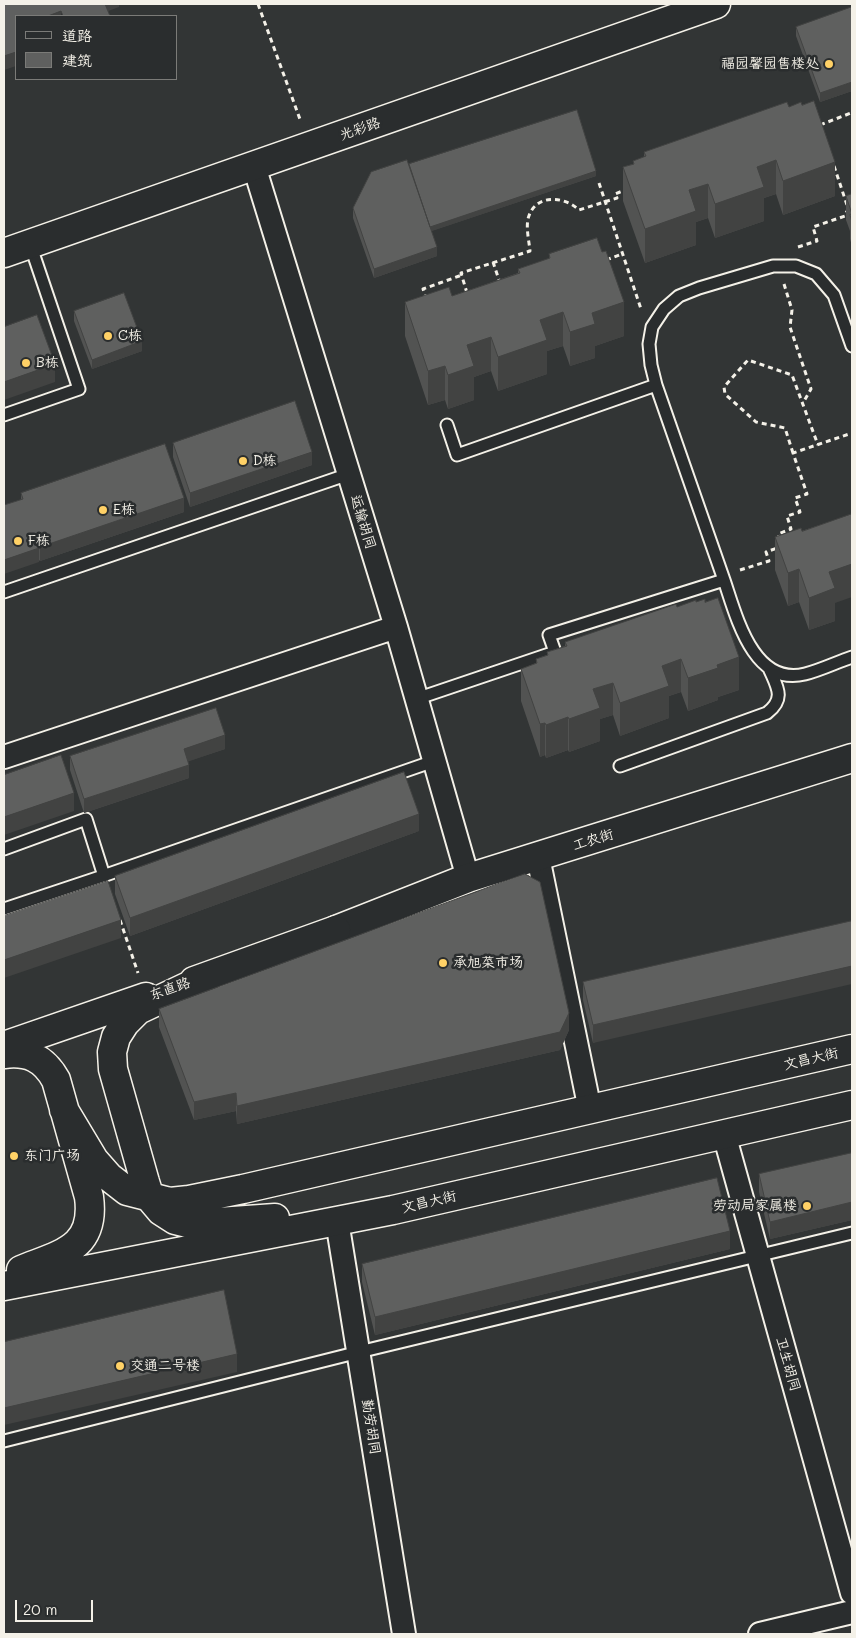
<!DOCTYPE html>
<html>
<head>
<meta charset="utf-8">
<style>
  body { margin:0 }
  #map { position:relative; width:856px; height:1638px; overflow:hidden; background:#323535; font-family:Mali,"LXGW WenKai TC",sans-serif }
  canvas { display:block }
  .frame { position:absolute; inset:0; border:5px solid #f4f1e8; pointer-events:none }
  .legend { position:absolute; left:15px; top:15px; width:162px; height:65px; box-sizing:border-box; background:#2a2d2e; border:1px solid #7b7b78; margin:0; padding:6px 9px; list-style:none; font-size:15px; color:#f4f1e8 }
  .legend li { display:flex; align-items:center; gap:10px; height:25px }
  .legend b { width:25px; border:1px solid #7b7b78 }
  .scale { position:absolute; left:15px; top:1600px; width:78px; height:22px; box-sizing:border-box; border:2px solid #f4f1e8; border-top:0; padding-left:6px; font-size:15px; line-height:18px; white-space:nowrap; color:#f4f1e8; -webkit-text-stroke:4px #2a2d2e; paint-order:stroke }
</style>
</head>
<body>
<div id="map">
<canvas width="856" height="1638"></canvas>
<div class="frame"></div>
<ul class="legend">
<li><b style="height:6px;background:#2a2d2e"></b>道路</li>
<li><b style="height:14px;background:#5f605f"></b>建筑</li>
</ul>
<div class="scale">20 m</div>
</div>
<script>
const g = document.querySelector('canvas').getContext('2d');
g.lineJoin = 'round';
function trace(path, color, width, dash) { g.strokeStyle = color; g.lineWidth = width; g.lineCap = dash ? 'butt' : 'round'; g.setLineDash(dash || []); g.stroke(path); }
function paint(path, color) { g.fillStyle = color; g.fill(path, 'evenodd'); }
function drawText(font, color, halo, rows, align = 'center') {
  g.font = font + ' Mali,"LXGW WenKai TC",sans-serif'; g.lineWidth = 5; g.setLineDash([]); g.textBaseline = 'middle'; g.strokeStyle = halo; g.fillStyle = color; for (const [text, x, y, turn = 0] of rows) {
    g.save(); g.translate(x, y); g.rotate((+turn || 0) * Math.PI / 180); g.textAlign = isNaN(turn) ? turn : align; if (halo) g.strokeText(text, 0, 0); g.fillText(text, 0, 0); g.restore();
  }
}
const lane = new Path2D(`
  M4,415L79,389L30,244
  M447,425L457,455L656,385
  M724,580C736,615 753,687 805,674C821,670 837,662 852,657
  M4,592L349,474
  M416,699L555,652L549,635L724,580L656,385L651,365L649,344L652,327L664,309L679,296L699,288L773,266H796L816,274L834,295L852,346
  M620,766L767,713C786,698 777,687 769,668
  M4,849L86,819L104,876
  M4,909L100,877L434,761
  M4,1441L359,1352L852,1233`);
const street = new Path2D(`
  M254,166L396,627L468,878
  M4,757L396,627
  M538,857L590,1110
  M724,1134L852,1593
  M337,1221L404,1634
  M760,1634L852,1612`);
const secondary = new Path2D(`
  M4,253L716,4
  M336,930L468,878L852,758`);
const primary = new Path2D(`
  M212,975L138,1010L125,1023L116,1037L112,1052L113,1069L145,1182L150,1198L161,1211L175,1220L191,1224L275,1218
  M194,981L336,930
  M4,1046L146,997
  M4,1054C28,1051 44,1058 56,1080L89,1197C96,1249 60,1254 21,1270
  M64,1110L94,1160L109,1177L127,1191L170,1202L189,1200L243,1189L852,1049
  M4,1286L393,1210L852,1105`);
trace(lane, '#f4f1e8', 15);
trace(street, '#f4f1e8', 26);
trace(secondary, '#f4f1e8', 31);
trace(primary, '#f4f1e8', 31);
trace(new Path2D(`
  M258,4L301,122
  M820,125L851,113
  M834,166L847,205
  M599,183L641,309
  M798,247L817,241L813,227L845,216L847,211
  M606,260L622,254
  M493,262L500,283
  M784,284L792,310L790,327L811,389L803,403
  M467,293L461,273L530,251C529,241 526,229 528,219C534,194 563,195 579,210L617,198L615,194L625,190
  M424,298L426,297L423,289L462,275
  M793,453L785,428L756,422L725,394L724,387L748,360L792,375L818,445
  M780,540L778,534L791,529L787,516L800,512L795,498L807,494L793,453L852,433
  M740,570L769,561L766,552L780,547
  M120,920L138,973`), '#f4f1e8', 3, [5, 4]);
trace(lane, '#2a2d2e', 11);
trace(street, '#2a2d2e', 22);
trace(secondary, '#2a2d2e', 28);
trace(primary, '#2a2d2e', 28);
paint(new Path2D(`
  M852,7V91L820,102L796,36V27Z
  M789,107L835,196L783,215L776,194L764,198V221L715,238L708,218L696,222V245L645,263L623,201V167L633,164V161L644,157V152Z
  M409,164L596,176L431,231L437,256L374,278L353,218V208Z
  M852,194V246L850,239V231L846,220V196Z
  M549,254L624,336L595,346V358L570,366L563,346L547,351V374L498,391L491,371L474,377V400L448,409L445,400L428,405L405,336V302L452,296L518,273V269L549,259Z
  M74,311L142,351L92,369L74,321Z
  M173,443L312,465L190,507L173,457Z
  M21,493L184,512L40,561L39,560V562L21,499Z
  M775,537L835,603V621L809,630L799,602L788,606L775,570Z
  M677,607L739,690L718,697V700L688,711L681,692L669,696V718L620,736L613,715L600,719V741L569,752L568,750L546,758L545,755L540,757L521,701V669L536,663V659L547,655V652L565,646V642Z
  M225,749L188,761L189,778L84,813L70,770V756Z
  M419,831L130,936L115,894V876Z
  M852,921L593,1043L583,1000V982Z
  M159,1009L569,1030L560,1050L237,1124L236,1111L194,1120L159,1027Z
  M852,1153V1220L770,1239L759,1192V1174Z
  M730,1249L375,1335L362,1282V1264Z`), '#525352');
paint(new Path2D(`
  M103,4H119V7L103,13Z
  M61,11V16H48Z
  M16,52V66L4,70V56Z
  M852,82V91L820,102V93Z
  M776,160V194L764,198V221L715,238V204L757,167Z
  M835,162V196L783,215V181Z
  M596,171V176L429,232V227Z
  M708,184V218L696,222V245L645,263V229L689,190Z
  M437,247V256L374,278V269Z
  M624,302V336L595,346V358L570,366V332L592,313Z
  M563,312V346L547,351V374L498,391V357L540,320Z
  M491,337V371L474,377V400L448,409V375L467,345Z
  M142,341V351L92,369V360Z
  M55,364V382L4,400V382Z
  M445,366V400L428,405V371Z
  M312,452V465L190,507V493Z
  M184,498V512L40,561V547Z
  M39,548V562L4,574V560Z
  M852,564V597L835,603V621L809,630V598L829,572Z
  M799,569V602L788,606V573Z
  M739,657V690L718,697V700L688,711V678L717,665Z
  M681,659V692L669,696V718L620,736V703L662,666Z
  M613,683V715L600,719V741L569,752V719L593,689Z
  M568,717V750L546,758V725Z
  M545,723V755L540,757V724Z
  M225,735V749L184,763V749Z
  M189,765V778L84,813V799Z
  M74,793V811L4,835V817Z
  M419,814V831L130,936V918Z
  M121,920V938L4,978V960Z
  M852,966V984L593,1043V1025Z
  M569,1013V1030L560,1050L237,1124V1106Z
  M236,1093V1111L194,1120V1102Z
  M852,1202V1220L770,1239V1222Z
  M730,1231V1249L375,1335V1317Z
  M237,1354V1372L4,1425V1408Z`), '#424342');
const building = new Path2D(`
  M4,4H105L110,16H63L61,11L48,16H16V52L4,56Z
  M852,7V82L820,93L796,27Z
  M814,101L835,162L783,181L776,160L757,167L764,187L715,204L708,184L689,190L696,211L645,229L623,167L634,164L633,161L646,156L644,152L787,102L789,107L801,102L802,105Z
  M577,110L596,171L430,227L409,164Z
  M407,160L437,247L374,269L353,208L371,172Z
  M852,194V214L846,196Z
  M852,214V222L850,215Z
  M597,238L602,252L606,251L624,302L592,313L595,324L570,332L563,312L540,320L547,340L498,357L491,337L467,345L474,366L448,375L445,366L428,371L405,302L449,287L452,296L520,273L518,269L550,258L549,254Z
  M124,293L142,341L92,360L74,311Z
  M37,315L55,364L4,382V327Z
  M295,401L312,452L190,493L173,443Z
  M165,444L184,498L40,547L37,541L39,548L4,560V505L23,499L21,493Z
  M852,514V564L829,572L835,588L809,598L799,569L788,573L775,537L801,528L802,531Z
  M718,598L739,657L717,665L718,668L688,678L681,659L662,666L669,686L620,703L613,683L593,689L600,708L569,719L568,717L546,725L545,723L540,724L521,669L537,663L536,659L548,655L547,652L567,646L565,642L676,604L677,607L696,600V602L705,599V602Z
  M216,708L225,735L184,749L189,765L84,799L70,756Z
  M61,755L74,793L4,817V775Z
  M404,772L419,814L130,918L115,876Z
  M525,874L540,882L569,1013L560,1032L237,1106L236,1093L194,1102L159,1009Z
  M108,881L121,920L4,960V916Z
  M852,921V966L593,1025L583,982Z
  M852,1153V1202L770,1222L759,1174Z
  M717,1178L730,1231L375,1317L362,1264Z
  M224,1290L237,1354L4,1408V1342Z`);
paint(building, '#5f605f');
trace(building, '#424342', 1);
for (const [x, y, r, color] of [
  [829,64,5,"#ffd166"],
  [108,336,5,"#ffd166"],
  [26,363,5,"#ffd166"],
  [243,461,5,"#ffd166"],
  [103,510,5,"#ffd166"],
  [18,541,5,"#ffd166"],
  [443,963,5,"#ffd166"],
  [14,1156,5,"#ffd166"],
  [807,1206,5,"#ffd166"],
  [120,1366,5,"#ffd166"]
]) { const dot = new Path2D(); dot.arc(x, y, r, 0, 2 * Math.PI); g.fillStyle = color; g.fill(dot); trace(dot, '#2a2d2e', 2); }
drawText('14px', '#f4f1e8', '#2a2d2e', [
  ["福园馨园售楼处",819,64,"right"],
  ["C栋",118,336],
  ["B栋",36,363],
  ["D栋",253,461],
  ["E栋",113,510],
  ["F栋",28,541],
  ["承旭菜市场",453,963],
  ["东门广场",24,1156],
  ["劳动局家属楼",797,1206,"right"],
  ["交通二号楼",130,1366]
], 'left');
drawText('14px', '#f4f1e8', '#2a2d2e', [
  ["光彩路",360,129,-19],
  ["运输胡同",363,522,73],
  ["工农街",593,840,-17],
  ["东直路",170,989,-19],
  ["文昌大街",811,1059,-13],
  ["文昌大街",429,1202,-13],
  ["卫生胡同",788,1364,74],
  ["勤劳胡同",371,1427,81]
]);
</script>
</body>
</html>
